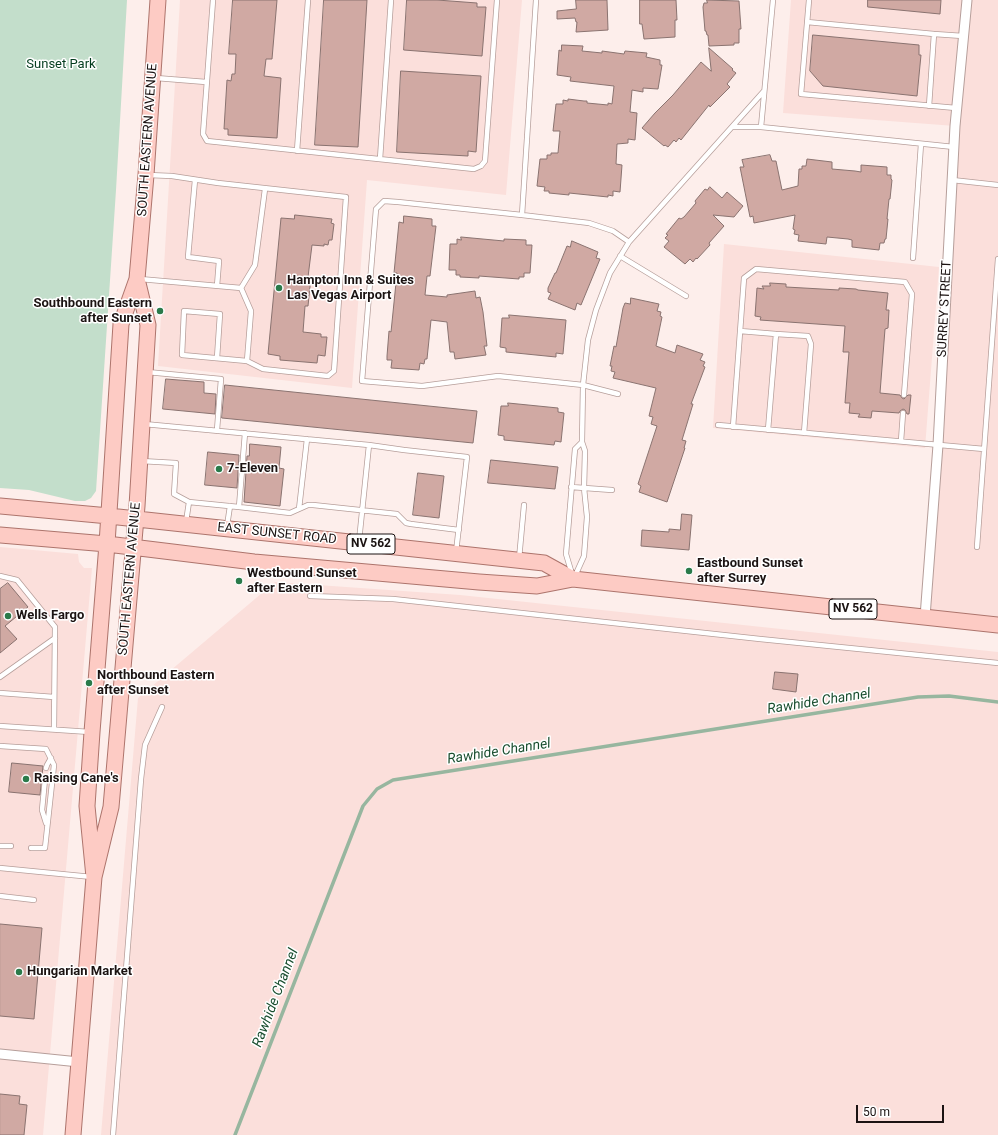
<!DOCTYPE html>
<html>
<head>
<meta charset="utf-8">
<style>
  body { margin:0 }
  #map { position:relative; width:998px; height:1135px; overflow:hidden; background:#fdeeeb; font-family:Roboto,sans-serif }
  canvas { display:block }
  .scale { position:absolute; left:856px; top:1105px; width:88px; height:18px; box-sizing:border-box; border:2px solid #1b1312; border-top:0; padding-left:5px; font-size:12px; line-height:14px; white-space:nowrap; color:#1b1312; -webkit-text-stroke:3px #fff; paint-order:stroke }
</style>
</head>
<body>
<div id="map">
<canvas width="998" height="1135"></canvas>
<div class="scale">50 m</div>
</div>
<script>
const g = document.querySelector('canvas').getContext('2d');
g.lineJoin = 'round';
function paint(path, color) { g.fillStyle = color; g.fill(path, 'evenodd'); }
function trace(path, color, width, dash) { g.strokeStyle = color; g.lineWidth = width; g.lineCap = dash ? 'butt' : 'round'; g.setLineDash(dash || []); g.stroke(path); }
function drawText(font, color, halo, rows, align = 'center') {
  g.font = font + ' Roboto,sans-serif'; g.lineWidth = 3; g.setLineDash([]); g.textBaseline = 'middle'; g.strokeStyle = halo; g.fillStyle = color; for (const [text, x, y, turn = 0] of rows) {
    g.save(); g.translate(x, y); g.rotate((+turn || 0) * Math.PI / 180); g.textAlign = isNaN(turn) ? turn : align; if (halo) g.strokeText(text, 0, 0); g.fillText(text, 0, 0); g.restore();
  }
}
paint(new Path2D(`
  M180,0H522L506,195L367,180L352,388L158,366Z
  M791,0H998V624L925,617L955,126L783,113Z
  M724,244L939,267L925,448L713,428Z
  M0,547L78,554L79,562L84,568H92L43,1135H0Z
  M275,582L460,595L998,652V1135H101L138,698Z`), '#fbdfdb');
paint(new Path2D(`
  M0,0H127L116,190L96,491L91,498L85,501H75L29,490L0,488Z`), '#c3decb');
trace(new Path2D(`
  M235,1135L363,806L377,789L393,780L918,697L949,696L998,702`), '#97b69f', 3.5);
const building = new Path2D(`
  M233,0H277L272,59H266L264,76L281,78L277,138L228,135V129H224L227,80L231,81L232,74H235L236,54H229Z
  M324,0H367L358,147L315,145Z
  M407,0H437L477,3V7H486L482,56L404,50Z
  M576,0H607L608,30L576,32L577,22H576L575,18L557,19V11L576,9Z
  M640,0H676L677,20H675V37L644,39L642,24H640Z
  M707,0L739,1L741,29H739V43H734V45L709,46L708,35H707L706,31H705L703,7L704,3H707Z
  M868,0H941L940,14L868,7Z
  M813,35L919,45V55H921L917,96L823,86L810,71Z
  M562,45L583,46L582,51L602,53V51L624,54L625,51L647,53L646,57L660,60V65H662L658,89L643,88V92L632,90L630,112L637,113L635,140L628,139V143L617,144L616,164L622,165L620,192L613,191V196L608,195V197L569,193V195L549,193V191H544L545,187L537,186L540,159H547V155H551V153H558L560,131H553L556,104H563V100L568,101V99L584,101H587V103L608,105V103L612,104L614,86L570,81L571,77L557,75L559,50L561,51Z
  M709,48L733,69L732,70L736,73L727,84L730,87L710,107L709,105L681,140L679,138L676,142L674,140L668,147L665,145L664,146L642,128L655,113L673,95L701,62L711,71Z
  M401,71L481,76L476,152L468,151V156L397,152Z
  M770,155L772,161H776L782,190L798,186L799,169H802V166H806L807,159L832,162V169L855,171L861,172V165L887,167V175H891V179L892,180L890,199H889L887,219H888L886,239H885L884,243H880L879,250L852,247V240L848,239L827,237L826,244L798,241L799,235L794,234L795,230L793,229L795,215L754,223L753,216L750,217L740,167H744L742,160Z
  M710,187L722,198L727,192L743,206L734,217L713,215L724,226L709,243L710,245L697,259L696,258L693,262L690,259L685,264L664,247L669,241L665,238L668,235L666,234L679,218L681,219L684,217L696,203L695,201L705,189L707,190Z
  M295,215L332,219L331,223L334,224L332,240H329L328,245L324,244V246L312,245L308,277H311L308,306H305L303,332L321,334V337H327L325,356L318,355L317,363L280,360V356L268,354L281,218L294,219Z
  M404,216L432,219V226H436L430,276H427L425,295L447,297V295L475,291L476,298L480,297L483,312L487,346H484L486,355L455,359L454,352H450L447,322L431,320L427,359H425L424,364L420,363L419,370L391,368L392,360H387V356L389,331L391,332L397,273H394L399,222L403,223Z
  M461,237L504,241V239L526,240V245H532L530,273H524V277H519V279L479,276V278L460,277V275H456V270H449L450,244H457V239L461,240Z
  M572,241L598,252L596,258L600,259L581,305L577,303L575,310L548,299L551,293L548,292V288L555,273H556L567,246L570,247Z
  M770,283L786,284V287L839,290V288L856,289L858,290L888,293L886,310H889L888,328L885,329L880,393L900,395L902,398L904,399L908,395H911L909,414H907L905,410L903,409L900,411L899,413L872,411L871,418L858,417L860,414L849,413L850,403H845L849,352H843L845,326L760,320L761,317L755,316L757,288L764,289L762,286H770Z
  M631,298L659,304L657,311L661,312L660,316L662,317L656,346L675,353L677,345L703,354L700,360L705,362L703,366L705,367L691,404H693L682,440L686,441L684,448H685L667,502L639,492L641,486L638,484L657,426L651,424L653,417L649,416L656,388L613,378L615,372L611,371L612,366H610L614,346L616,347L623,308L625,303L630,304Z
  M509,315L566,320L563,354L556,353V357L506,352V348L500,347L502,318H509Z
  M166,379L204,382V393L216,394L215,414L163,409Z
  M225,385L477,411L473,443L222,418Z
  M508,403L558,408V412L564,413L561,442L555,441L554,445L504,440V436L498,435L501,406H508Z
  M250,444L281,447L279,468L284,469L280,506L244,502L247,456H249Z
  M208,452L239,455L237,488L205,485Z
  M491,460L558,467L555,489L488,483Z
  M418,473L444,476L439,518L413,515Z
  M682,514L692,515L689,550L641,546L642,530L669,532V529L680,530Z
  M8,583L28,607L5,626L17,639L0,653V589Z
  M775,672L798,674L796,692L773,689Z
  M12,763L43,766L40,795L9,792Z
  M0,924L42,928L34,1019L0,1016Z
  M0,1094L20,1096L19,1104L27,1105L24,1135H0Z`);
paint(building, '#d0a9a3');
trace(building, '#8a7370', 1);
const service = new Path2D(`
  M213,0L203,134L207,141L474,169L481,166L485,161L497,0
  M536,0L522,215L589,223L613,231L629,242L764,91
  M809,0L801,94L956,108
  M807,22L934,34
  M156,78L206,82
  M929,106L934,34L963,36
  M732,127H761L954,147
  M761,127L773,0
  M297,151L308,0
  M380,159L391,0
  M148,175L172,176L218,183L346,197L334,371L328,376L263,369L247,361
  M195,180L188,257L219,261L217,286
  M952,180L998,185
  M522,215L398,202L384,201L376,209L362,381L422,386L498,376L583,385L618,394
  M620,256L686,296
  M913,258L921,144
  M140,279L241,288
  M241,288L255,265L265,189
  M740,331L776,334L768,430
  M776,334L808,336L811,344L804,433
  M217,358L220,314L184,311L182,355L247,361L251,311L241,288
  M147,372L221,379L217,430
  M144,424L369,445L404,450L467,457L456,552
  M718,425L984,449
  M733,427L744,278L756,269L905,282L912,294L904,395
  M245,433L239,507L290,513L308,505H313L397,514L406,523L411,524L459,530
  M901,441L903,413
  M141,461L176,463L174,494L189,502L239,507
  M571,487L612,490
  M299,509L307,439
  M186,522L189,502
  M227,526L230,506
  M359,541L369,445
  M977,547L998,259
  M519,559L524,505
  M572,574L566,554L575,449L582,442
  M0,576L17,580L55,627L54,729
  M575,576L584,556L587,517L584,488L585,451L582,442L583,385L588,340L596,310L610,273L629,242
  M310,596L393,599L760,639L998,663
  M0,677L55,638
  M0,693L54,697
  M0,726L90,732
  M0,746L46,749L54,765L45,848H31
  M46,768L47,765L51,758
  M45,779L42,810L46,823
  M0,846H11
  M0,868L92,877
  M0,896L34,900
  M113,1135L141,779L145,745L162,707`);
const minor = new Path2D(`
  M925,617L938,445L955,126L967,0
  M0,1054L79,1062`);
const primary = new Path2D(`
  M0,506L109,516L544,563L573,579
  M0,535L107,544L254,562L479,582L537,586L573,579L998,625
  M94,877L87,806L92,732L107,544L121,324L137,279L146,175L158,0
  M73,1135L94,877L111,807L137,506L148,325L137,279`);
trace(service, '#b69e9a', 6);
trace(minor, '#b69e9a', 11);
trace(primary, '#ad746c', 17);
trace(service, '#fff', 4.5);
trace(minor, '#fff', 9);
trace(primary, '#fdcbc4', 15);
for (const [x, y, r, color] of [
  [279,288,4,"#2a7a4a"],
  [160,311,4,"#2a7a4a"],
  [219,469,4,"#2a7a4a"],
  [689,571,4,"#2a7a4a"],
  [239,581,4,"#2a7a4a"],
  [8,616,4,"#2a7a4a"],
  [89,683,4,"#2a7a4a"],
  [26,779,4,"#2a7a4a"],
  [19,972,4,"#2a7a4a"]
]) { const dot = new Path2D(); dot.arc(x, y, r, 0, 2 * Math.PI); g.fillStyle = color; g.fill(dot); trace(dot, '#fff', 1.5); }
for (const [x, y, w] of [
  [371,544,48],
  [853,609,48]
]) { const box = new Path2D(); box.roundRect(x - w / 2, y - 10, w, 20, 3); g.fillStyle = '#fff'; g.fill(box); trace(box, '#1b1312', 1); }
drawText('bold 12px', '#1b1312', null, [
  ["NV 562",371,544],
  ["NV 562",853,609]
]);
drawText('13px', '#033c1e', '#fff', [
  ["Sunset Park",61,65]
]);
drawText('13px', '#1b1312', '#fff', [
  ["SOUTH EASTERN AVENUE",148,140,-86],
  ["SURREY STREET",945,309,-87],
  ["EAST SUNSET ROAD",277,534,6],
  ["SOUTH EASTERN AVENUE",130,579,-85]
]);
drawText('bold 13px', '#1b1312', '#fff', [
  ["Hampton Inn & Suites",287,281],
  ["Las Vegas Airport",287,296],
  ["Southbound Eastern",152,304,"right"],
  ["after Sunset",152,319,"right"],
  ["7-Eleven",227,469],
  ["Eastbound Sunset",697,564],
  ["after Surrey",697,579],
  ["Westbound Sunset",247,574],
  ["after Eastern",247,589],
  ["Wells Fargo",16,616],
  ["Northbound Eastern",97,676],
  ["after Sunset",97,691],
  ["Raising Cane's",34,779],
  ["Hungarian Market",27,972]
], 'left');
drawText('italic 14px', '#1a4e2f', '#fff', [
  ["Rawhide Channel",819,702,-9],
  ["Rawhide Channel",499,752,-9],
  ["Rawhide Channel",276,998,-69]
]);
</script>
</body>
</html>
